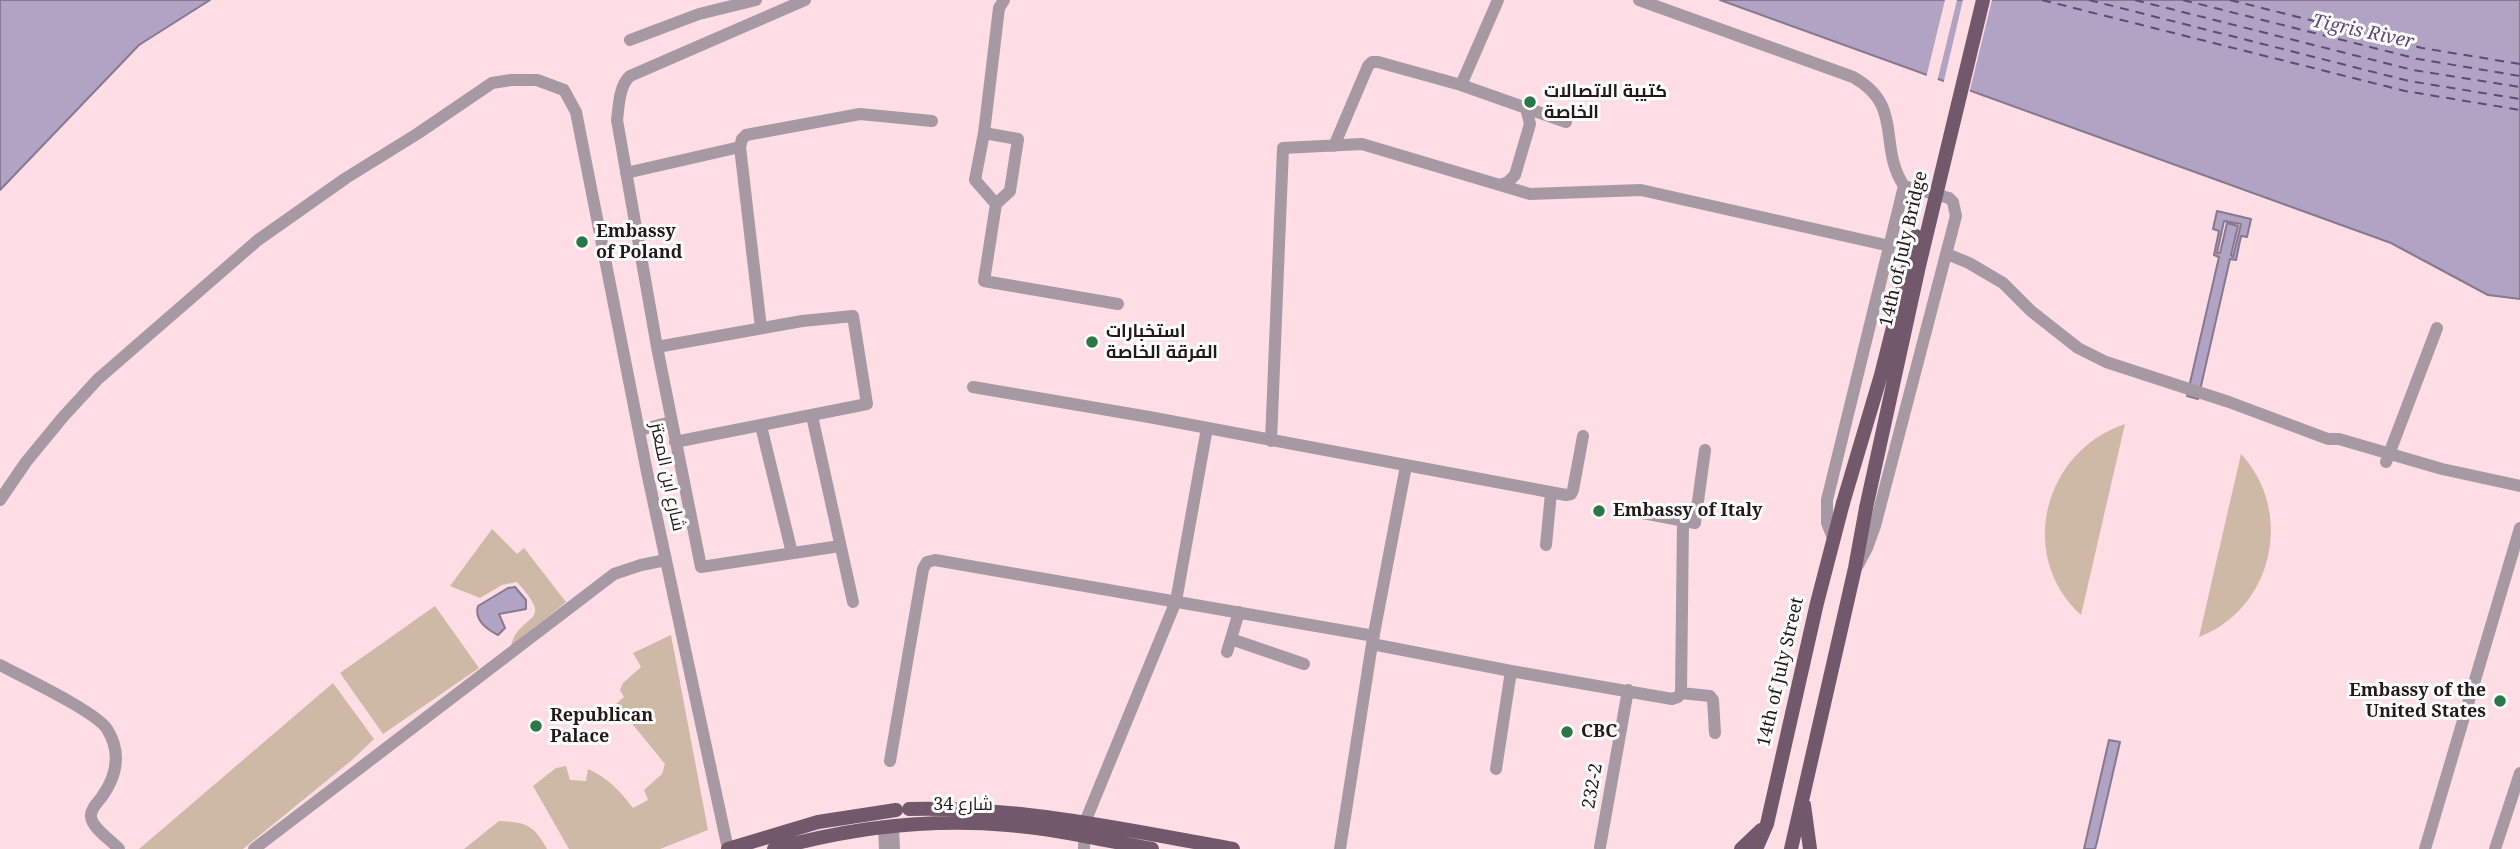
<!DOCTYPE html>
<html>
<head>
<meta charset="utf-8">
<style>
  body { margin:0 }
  canvas { display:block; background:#fedde4 }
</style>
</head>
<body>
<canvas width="2520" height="849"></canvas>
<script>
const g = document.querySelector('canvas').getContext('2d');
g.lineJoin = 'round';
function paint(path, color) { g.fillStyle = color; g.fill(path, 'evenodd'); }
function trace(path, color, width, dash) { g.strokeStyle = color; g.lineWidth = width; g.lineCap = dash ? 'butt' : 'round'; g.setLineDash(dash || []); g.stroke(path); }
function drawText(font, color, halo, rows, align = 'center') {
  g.font = font + ' "Noto Serif",Cairo,serif'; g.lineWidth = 6; g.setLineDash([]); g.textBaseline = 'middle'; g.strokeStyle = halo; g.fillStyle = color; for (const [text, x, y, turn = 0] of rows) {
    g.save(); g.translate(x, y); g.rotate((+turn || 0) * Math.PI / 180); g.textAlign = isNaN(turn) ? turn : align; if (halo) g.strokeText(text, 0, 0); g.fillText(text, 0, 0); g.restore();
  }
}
paint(new Path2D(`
  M2125,424L2081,615C2016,555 2044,451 2125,424Z
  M2241,454C2295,512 2273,609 2199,637Z
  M492,529L517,554L524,548L566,602L511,646C520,611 557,626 517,582L502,585L480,598L450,586Z
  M435,606L479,668L383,734L340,673Z
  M671,635L708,830L660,849H569L533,786L556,768L566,766L570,780L586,781L588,769C608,778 620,791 633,808L648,800L644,790L662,774L665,764L616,704L624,697L620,690L623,683L641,667L633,653Z
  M333,683L374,739L352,760L243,849H139Z
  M499,821C526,822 534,825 547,849H464Z`), '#ceb9a6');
const water = new Path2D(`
  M0,0H210L139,45L0,190Z
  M1720,0H2520V299L2488,295L2391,243Z
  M2217,211L2251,219L2247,237L2241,236L2236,260L2230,259L2198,399L2187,396L2219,257L2214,255L2219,231L2213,229ZM2224,221L2241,224L2233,257L2231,255L2238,226L2227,223L2220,253H2217Z
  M515,587L526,600V609L499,614L505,628L498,635C486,629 474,620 478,606L508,588Z
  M2109,740L2120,742L2097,842L2095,849H2084Z`);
paint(water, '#b1a3c3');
trace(water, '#867990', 2);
paint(new Path2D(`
  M1945,0H1957L1937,82L1926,78Z
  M1963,0H1992L1969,94L1943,85Z`), '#fedde4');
trace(new Path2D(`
  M2042,0L2405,91L2520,110
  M2089,0L2409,81L2520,99
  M2135,0L2413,70L2520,87
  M2183,0L2418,59L2520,76
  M2230,0L2422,48L2520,64`), '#5f4977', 2, [9, 7]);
trace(new Path2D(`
  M805,0L630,76C619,86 619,105 617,120L657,347L701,567L840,546
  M1639,0L1853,77C1905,106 1877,145 1904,186L1827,500V523L1833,538
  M630,40L699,14L756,0
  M1461,85L1498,0
  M984,133L1018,139L1010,191L996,204L984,281L1118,304
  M1334,146L1368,66L1372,62H1378L1461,85L1566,122
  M626,173L740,147
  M1500,185L1508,182L1515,175L1530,124L1526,108
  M996,204L975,180L984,133L999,8L1004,0
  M1947,254L1969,263L2003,283L2031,311L2078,348L2106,362L2229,402L2328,439H2339L2442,469L2520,486
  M761,328L740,147L742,139L746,135L860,114L932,121
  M657,347L802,321L853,316L867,404L675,442
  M973,387L1149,417L1566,495L1571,494L1573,490L1583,436
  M812,416L853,602
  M761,426L792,553
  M640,430L671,422
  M1271,441L1283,148L1362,144L1530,194L1641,190L1890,246
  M2386,462L2437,328
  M0,500L26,462L63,417L98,379L258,240L346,178L417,134L492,83L511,80H537L564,90L576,112L647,472L728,849
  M1643,513L1695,523L1705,450
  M1546,545L1551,493
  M1858,565L1867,548L1875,526L1956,216L1953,202L1949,198L1904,186
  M1231,639L1304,664
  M1372,644L1511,671L1672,699L1678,697L1681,693L1683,522
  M1227,652L1239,612
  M0,665C22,677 95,711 107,729C122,753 117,776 101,798C97,803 90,810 91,817C92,828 112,841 119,849
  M1681,693L1710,696L1713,700L1715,733
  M890,761L923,569L927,562L935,560L1374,636
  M1496,769L1511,671
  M893,826L894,849
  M884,827L885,849
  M1600,847L1628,690
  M254,849L614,574L641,565L666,560
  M1084,849L1085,822L1176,601L1207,428
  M1340,849L1372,644L1406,466
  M2425,849L2520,528
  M2495,849L2520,773`), '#a799a3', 12);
trace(new Path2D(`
  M1804,805L1810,849
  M909,809C1019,806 1126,830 1233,849
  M728,849L818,822L896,810
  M774,849C849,828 930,818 1008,825C1057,829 1104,840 1152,849
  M1741,849L1761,830
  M1756,849L1767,824L1817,603L1843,503
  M1791,849L1855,568L1866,508`), '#71596b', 14);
trace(new Path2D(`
  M1843,503L1881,375L1916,236
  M1866,508L1919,266L1983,0`), '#71596b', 14);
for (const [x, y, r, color] of [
  [1530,102,7,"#2a7847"],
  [582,242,7,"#2a7847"],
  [1092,342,7,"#2a7847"],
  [1599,511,7,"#2a7847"],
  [2500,701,7,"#2a7847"],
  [536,726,7,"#2a7847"],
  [1567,732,7,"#2a7847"]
]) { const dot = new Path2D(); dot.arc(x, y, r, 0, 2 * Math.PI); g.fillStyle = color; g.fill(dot); trace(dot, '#fff', 2.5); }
drawText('bold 18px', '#23181a', '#fff', [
  ["كتيبة الاتصالات",1544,92],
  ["الخاصة",1544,113],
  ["Embassy",596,232],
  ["of Poland",596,253],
  ["استخبارات",1106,332],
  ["الفرقة الخاصة",1106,353],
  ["Embassy of Italy",1613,511],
  ["Embassy of the",2486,691,"right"],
  ["United States",2486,712,"right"],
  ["Republican",550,716],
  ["Palace",550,737],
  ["CBC",1581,732]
], 'left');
drawText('18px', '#23181a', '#fff', [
  ["14th of July Bridge",1904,249,-77],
  ["شارع ابن المعتز",667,477,78],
  ["14th of July Street",1781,672,-77],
  ["232-2",1593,786,-80],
  ["شارع 34",963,805]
]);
drawText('italic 19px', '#5f4977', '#fff', [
  ["Tigris River",2363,32,12]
]);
</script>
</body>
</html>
